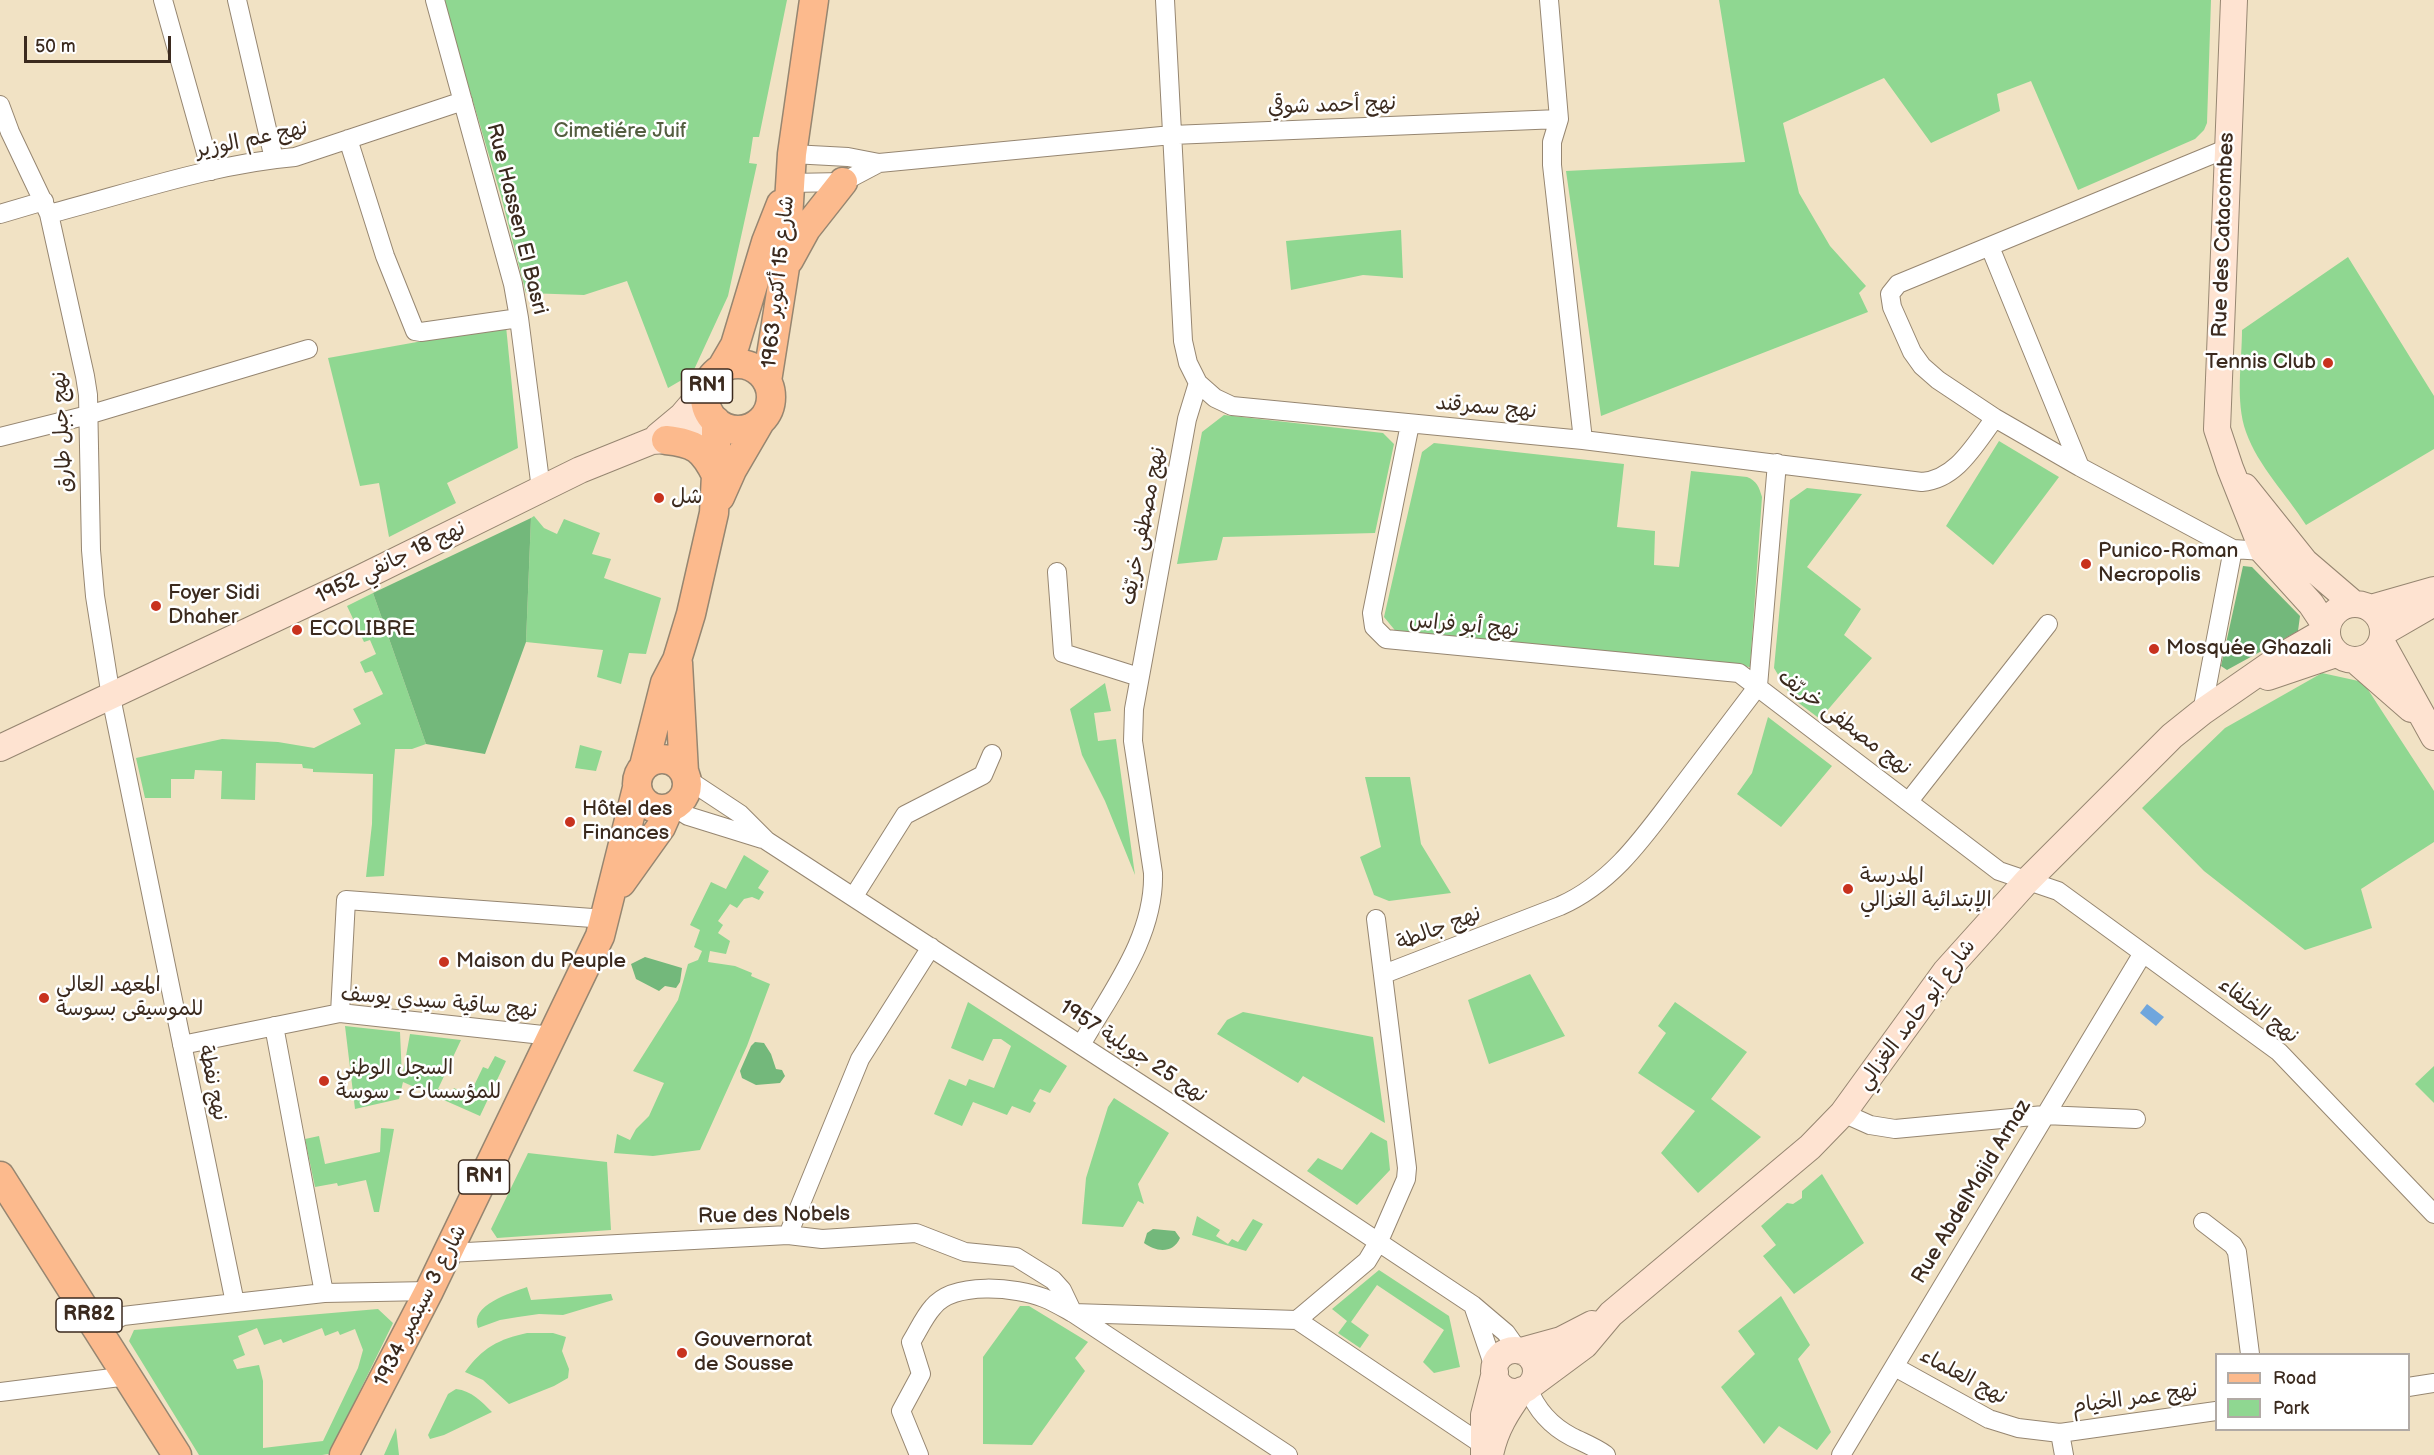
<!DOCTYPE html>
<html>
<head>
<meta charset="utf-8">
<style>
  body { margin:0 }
  #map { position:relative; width:2434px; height:1455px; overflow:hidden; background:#f1e2c4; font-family:"Balsamiq Sans",sans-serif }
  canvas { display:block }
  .legend { position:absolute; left:2215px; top:1353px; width:195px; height:78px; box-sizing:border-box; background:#fff; border:2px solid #b1aaa5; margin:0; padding:8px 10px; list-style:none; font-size:18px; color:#3b2a1e }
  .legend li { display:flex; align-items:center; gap:12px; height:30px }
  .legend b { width:30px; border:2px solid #b1aaa5 }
  .scale { position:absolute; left:24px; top:36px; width:147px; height:27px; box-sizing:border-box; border:3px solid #3b2a1e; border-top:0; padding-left:8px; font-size:18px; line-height:21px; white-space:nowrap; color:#3b2a1e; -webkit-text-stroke:4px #fff; paint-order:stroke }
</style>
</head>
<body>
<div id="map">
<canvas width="2434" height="1455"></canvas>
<ul class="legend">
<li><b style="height:8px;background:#fcba8d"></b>Road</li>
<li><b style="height:16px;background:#8fd791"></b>Park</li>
</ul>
<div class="scale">50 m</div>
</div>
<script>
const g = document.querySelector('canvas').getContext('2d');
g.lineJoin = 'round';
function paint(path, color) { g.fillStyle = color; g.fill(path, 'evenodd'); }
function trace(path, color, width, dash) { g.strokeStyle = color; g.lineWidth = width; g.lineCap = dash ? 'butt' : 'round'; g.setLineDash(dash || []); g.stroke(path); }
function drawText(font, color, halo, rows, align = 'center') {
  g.font = font + ' "Balsamiq Sans","Playpen Sans Arabic",sans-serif'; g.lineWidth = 5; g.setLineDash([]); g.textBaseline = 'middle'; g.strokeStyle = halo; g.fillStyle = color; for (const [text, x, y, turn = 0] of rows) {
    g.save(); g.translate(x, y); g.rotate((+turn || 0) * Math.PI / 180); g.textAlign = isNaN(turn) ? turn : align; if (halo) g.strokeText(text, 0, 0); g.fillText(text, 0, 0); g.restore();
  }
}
paint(new Path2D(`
  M443,0H787L759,137H753L749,163L757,164L728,296L692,374L668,388L627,281L584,295L526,293L501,196Z
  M1719,0H2211L2207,123L2204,130L2195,139L2078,190L2031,81L1997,94L2000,111L1931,143L1884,78L1783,123L1799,193L1830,246L1866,286L1859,293L1868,312L1601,416L1566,171L1745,162Z
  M1401,230L1403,278L1363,275L1291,290L1286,241Z
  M2348,257L2434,396V449L2306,525C2287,495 2258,466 2246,432C2235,401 2242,362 2242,330Z
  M506,326L518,448L447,483L456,503L389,537L379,483L360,486L328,358Z
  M1224,415L1383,433L1394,444L1375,533L1223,537L1217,560L1177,564L1202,432Z
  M1999,441L2059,477L1993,565L1946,526Z
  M1434,443L1624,464L1617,527L1655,531L1654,565L1679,567L1691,471L1747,477C1757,481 1759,487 1762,497L1750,667L1398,634L1384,617L1422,452Z
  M1807,488L1862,494L1807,567L1861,609L1844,635L1872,658L1820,719L1792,698L1774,668L1790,500Z
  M534,516L544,528L557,534L564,519L600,533L592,554L611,559L604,578L661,598L646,654L629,653L621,684L597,677L603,650L526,642L531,518Z
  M373,593L426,744L412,749H395L384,876L366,877L372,824L373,774L313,772V769L303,768L302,764L256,763L255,800L221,799L222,771L195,770L194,779H171V798H145L136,758L222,739L278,742L314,748L361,724L353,709L383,694L372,671L365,673L360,662L376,654L370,640L364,642L347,606Z
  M2322,673L2363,682L2434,791V842L2361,889L2372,928L2305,950L2204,871L2142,808L2225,728Z
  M1105,683L1111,711L1094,713L1098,741L1116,739L1135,875L1105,801L1082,755L1070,709Z
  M1768,717L1832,766L1781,827L1737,794L1752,773Z
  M580,745L602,751L596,771L575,768Z
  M1365,777H1410L1421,844L1451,893L1389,901L1374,895L1360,857L1381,847Z
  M744,855L769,871L758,888L764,892L759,900L752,897L744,899L737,908L730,904L718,921L723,925L718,933L730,941L726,954L710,951L708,962L735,966L752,973L751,976L770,984L747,1046L700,1150L653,1156L614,1153L617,1134L630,1140L636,1129L649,1116L664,1083L633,1071L678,1000L688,964L698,960L702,951L694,947L700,930L690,925L711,882L726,889Z
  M1530,974L1565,1036L1489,1064L1468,1000Z
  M968,1002L1067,1066L1050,1093L1040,1089L1033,1101L1036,1103L1030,1113L1012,1106L1007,1115L973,1102L962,1126L934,1114L949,1079L966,1086L969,1079L994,1088L1011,1046L1001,1039H993L983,1061L951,1048Z
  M1675,1002L1747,1052L1711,1099L1761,1137L1698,1193L1661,1153L1695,1111L1638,1073L1666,1033L1658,1026Z
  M1243,1012L1373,1037L1385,1123L1303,1076L1298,1083L1217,1034L1227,1020Z
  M345,1026L400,1032L402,1078L410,1034L461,1040L438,1089L450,1095L454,1088L469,1096L483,1067L488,1069L495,1056L506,1061L480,1116L403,1082L399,1099L355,1109Z
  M2434,1066V1103L2415,1084Z
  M1114,1098L1169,1133L1138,1184L1144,1204L1138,1201L1123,1227L1082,1224L1086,1178L1108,1107Z
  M381,1128L394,1129L379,1212H374L366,1180L338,1186L337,1183L315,1187L305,1139L319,1136L325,1164L380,1152Z
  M1371,1132L1387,1141L1390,1170L1357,1205L1307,1171L1318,1158L1342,1170Z
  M528,1153L607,1162L611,1230L497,1238L491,1229Z
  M1822,1174L1864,1243L1794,1294L1763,1256L1776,1245L1761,1226L1787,1203L1793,1204L1802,1198V1191Z
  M1197,1216L1220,1230L1216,1236L1228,1244L1232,1239L1238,1242L1253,1219L1263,1224L1246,1251L1192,1235Z
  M1379,1270L1449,1316L1460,1367L1434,1373L1423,1362L1444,1330L1377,1285L1351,1322L1369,1335L1360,1348L1338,1333L1347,1321L1332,1309Z
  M527,1287L531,1300L611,1294L613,1300L563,1315L539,1314L518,1317L500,1320L478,1328C469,1305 511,1293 527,1287Z
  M1781,1296L1810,1345L1798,1359L1831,1432L1817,1450L1779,1426L1764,1444L1721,1387L1755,1354L1738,1331Z
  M1020,1306H1029L1088,1342L1075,1358L1085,1371L1032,1445L983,1444V1357Z
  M378,1309L393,1323L329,1454L322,1455H199L129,1341L134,1330ZM257,1328L264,1345L281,1339L283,1343L322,1328L325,1336L338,1331L340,1335L355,1329L363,1350L358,1368L323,1441L263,1448V1381L259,1365L237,1369L233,1360L245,1355L238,1336Z
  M527,1333H553L566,1337L562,1351L569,1369L568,1378L554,1386L509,1404L483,1380L465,1372C482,1348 499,1339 527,1333Z
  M456,1389C472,1391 481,1401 492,1412L444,1435L430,1439L428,1435L448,1394Z
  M396,1428L399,1455H384Z`), '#8fd791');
paint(new Path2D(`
  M531,518L526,642L485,754L426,744L373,593Z
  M2243,566L2252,567L2300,616L2298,631L2227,670L2221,666Z
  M645,957L682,968L680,982L676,988L665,986L659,991L636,979L631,964Z
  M755,1042L764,1043L771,1054L776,1069L782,1070L785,1076L780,1083L756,1085L742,1078L740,1071L751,1046Z
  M1153,1229L1175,1231L1180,1238C1173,1254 1156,1252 1144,1243L1147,1233Z`), '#73b87b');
paint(new Path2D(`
  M2147,1004L2164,1017L2156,1026L2140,1013Z`), '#6fa6dd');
const street = new Path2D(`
  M163,0L211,171
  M237,0L274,159
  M435,0L513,284L519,318L541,489
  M1549,0L1559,119L1552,142V165L1583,440
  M0,105L10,132L49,214L85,376L88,395L91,550L95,596L111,697L235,1303
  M348,139L385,256L415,331L421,332L519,318
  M2228,148L1898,284L1890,294L1892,307L1912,352L1922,366L1938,380L1995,418L2080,467L2233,549L2263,551L2270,546
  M792,154L848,157L879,163
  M790,183L843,182L879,163L1172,135L1559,119
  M0,214L44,201
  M49,214C130,193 212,164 295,157L463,101
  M1990,247L2080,467
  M1198,383L1215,398L1232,406L1583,440L1922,482C1957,479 1975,444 1995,418
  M1410,424L1372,613L1374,627L1386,639L1739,673L1999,871L2058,891L2279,1052L2434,1214
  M0,437L88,415L308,349
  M1057,572L1063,653L1139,677
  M1758,686L1777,463
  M2202,712L2233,549
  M687,779L740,814L767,841L1165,1100L1473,1305L1506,1333L1518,1350
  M1909,801L2048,624
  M674,807L688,816L762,839
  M854,896L905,815L983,775L992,754
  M1384,974L1560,906C1614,882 1645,835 1680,789C1706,755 1732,720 1758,686
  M340,1013L346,900L606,919
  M274,1026L324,1293
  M182,1045L340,1013L552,1036
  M1081,1045C1111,992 1155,937 1153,873L1133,741L1134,709L1187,419L1198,383L1188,363L1183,341L1165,0
  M1843,1113L1870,1125L1895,1129L2044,1115L2136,1119
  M2203,1222L2233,1245L2237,1252L2250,1354
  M788,1235L860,1059L931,947
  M448,1253L788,1235L822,1239L916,1233L965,1252L1016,1257L1053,1280L1062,1290L1073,1313L1297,1320L1483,1445
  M1473,1305L1495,1370
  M1297,1320L1367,1261L1379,1241L1406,1179L1407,1168L1376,919
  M97,1329L123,1316L235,1303L324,1293L429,1291
  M1895,1367L1989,1419L2018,1428L2060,1433L2216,1411
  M2408,1387L2434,1383
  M1528,1388C1536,1409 1551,1426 1572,1437C1584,1443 1595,1447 1606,1455
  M0,1392L128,1376
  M2060,1433L2064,1455
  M919,1455L901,1411L921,1374L911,1342C918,1331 924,1317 933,1307C954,1281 1016,1287 1044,1298C1054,1302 1064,1308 1073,1313L1288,1455
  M1841,1455L2143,953`);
const secondary = new Path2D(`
  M2234,0L2217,429L2230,468L2263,551L2311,604L2327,628
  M658,436L682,416L706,388
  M2245,487L2305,562L2354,604
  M2327 632a28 28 0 1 1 56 0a28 28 0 1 1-56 0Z
  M2371,608L2434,590
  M2384,632L2434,603
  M2382,643L2434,737
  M2356,661L2411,709
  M2268,677L2336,654
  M0,748L359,579L580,470L652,441L666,440L716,421
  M1494 1371a21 21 0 1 1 42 0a21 21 0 1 1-42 0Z
  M1521,1351L1561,1340L1592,1324
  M1531,1385L1585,1345L1611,1314L1810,1147L1843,1113L1946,971L2027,881L2172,736L2202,712L2287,653L2327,630
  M1484,1455V1415L1495,1372
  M1490,1455C1495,1429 1507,1411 1522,1390`);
const primary = new Path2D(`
  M789,260L806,229L843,182
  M705 397a33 33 0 1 1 66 0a33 33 0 1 1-66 0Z
  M721,369L735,345L766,242L781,204
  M767,381L785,267L792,154L814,0
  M666,440C695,443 703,449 716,475
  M720,497L732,470L760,422
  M678,663L684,772
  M637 784a25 25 0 1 1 50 0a25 25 0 1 1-50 0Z
  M644,766L665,683L677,660L691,614L714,513L716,475V421
  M621,883L661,827L669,809
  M0,1176L177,1455
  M344,1455L429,1291L600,936L637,788`);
trace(street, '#968671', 20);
trace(secondary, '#968671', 28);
trace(primary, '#968671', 31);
trace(street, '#fff', 18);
trace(secondary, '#fee3d1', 26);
trace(primary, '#fcba8d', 28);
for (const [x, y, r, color] of [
  [2328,363,6,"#c8321e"],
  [659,498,6,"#c8321e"],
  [2086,564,6,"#c8321e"],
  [156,606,6,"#c8321e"],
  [297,630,6,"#c8321e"],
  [2154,649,6,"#c8321e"],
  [570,822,6,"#c8321e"],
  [1848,889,6,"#c8321e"],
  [444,962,6,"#c8321e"],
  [44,998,6,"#c8321e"],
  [324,1081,6,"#c8321e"],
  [682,1353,6,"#c8321e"]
]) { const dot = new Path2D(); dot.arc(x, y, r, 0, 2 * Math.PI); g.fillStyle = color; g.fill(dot); trace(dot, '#fff', 2); }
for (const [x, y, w] of [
  [707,386,51],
  [484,1177,51],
  [89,1315,66]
]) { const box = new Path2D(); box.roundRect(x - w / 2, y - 17, w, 34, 4.5); g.fillStyle = '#fff'; g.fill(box); trace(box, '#3b2a1e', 1.5); }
drawText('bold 20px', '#3b2a1e', null, [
  ["RN1",707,386],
  ["RN1",484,1177],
  ["RR82",89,1315]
]);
drawText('21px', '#3b2a1e', '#fff', [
  ["نهج أحمد شوقي",1332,106,-2],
  ["نهج عم الوزير",252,140,-12],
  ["Rue Hassen El Basri",516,219,76],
  ["Rue des Catacombes",2224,235,-88],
  ["شارع 15 أكتوبر 1963",779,282,-84],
  ["نهج سمرقند",1486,408,5],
  ["نهج جبل طارق",63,432,-93],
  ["نهج مصطفى خريّف",1144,526,-79],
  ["نهج 18 جانفي 1952",391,563,-26],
  ["نهج أبو فراس",1464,626,5],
  ["نهج مصطفى خريّف",1844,723,37],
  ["نهج جالطة",1439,929,-21],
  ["نهج ساقية سيدي يوسف",439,1003,5],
  ["نهج الخلفاء",2258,1011,37],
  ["شارع أبو حامد الغزالي",1917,1015,-53],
  ["نهج 25 جويلية 1957",1133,1052,33],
  ["نهج نفطة",212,1083,78],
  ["Rue AbdelMajid Arnaz",1972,1192,-59],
  ["Rue des Nobels",774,1216,-1],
  ["شارع 3 سبتمبر 1934",421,1306,-63],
  ["نهج العلماء",1963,1377,28],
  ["نهج عمر الخيام",2135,1399,-8]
]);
drawText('21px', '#545e40', '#fff', [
  ["Cimetiére Juif",620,132]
]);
drawText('21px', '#3b2a1e', '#fff', [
  ["Tennis Club",2316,363,"right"],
  ["شل",671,498],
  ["Punico-Roman",2098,552],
  ["Necropolis",2098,576],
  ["Foyer Sidi",168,594],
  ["Dhaher",168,618],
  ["ECOLIBRE",309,630],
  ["Mosquée Ghazali",2166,649],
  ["Hôtel des",582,810],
  ["Finances",582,834],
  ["المدرسة",1860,877],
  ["الإبتدائية الغزالي",1860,901],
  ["Maison du Peuple",456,962],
  ["المعهد العالي",56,986],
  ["للموسيقى بسوسة",56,1010],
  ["السجل الوطني",336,1069],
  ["للمؤسسات - سوسة",336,1093],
  ["Gouvernorat",694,1341],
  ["de Sousse",694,1365]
], 'left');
</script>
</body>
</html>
